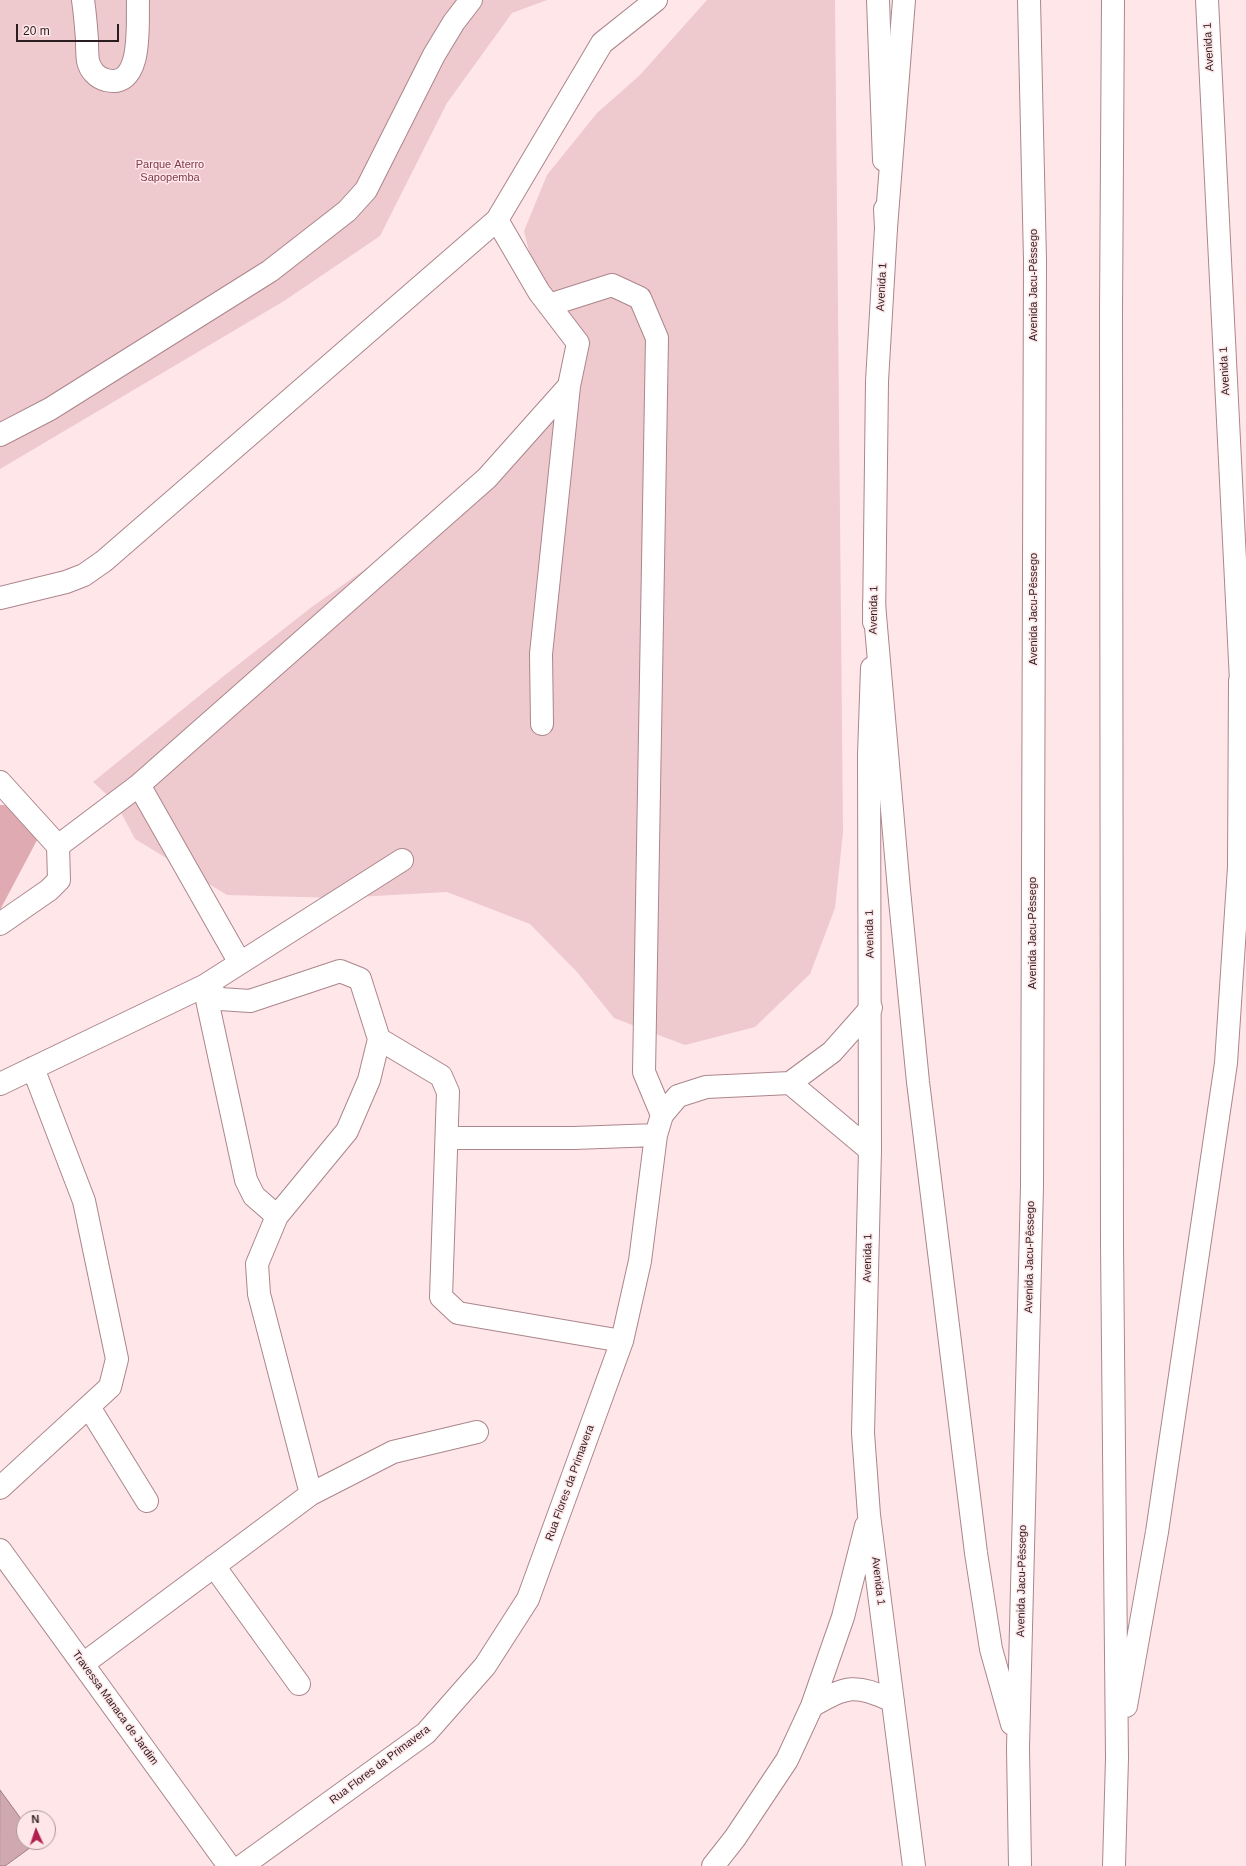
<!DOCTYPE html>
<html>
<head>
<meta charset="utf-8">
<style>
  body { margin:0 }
  #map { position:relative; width:1246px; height:1866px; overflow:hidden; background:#ffe6e9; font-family:Arial,sans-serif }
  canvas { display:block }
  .north { position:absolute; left:16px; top:1810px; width:40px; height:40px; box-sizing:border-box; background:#ffe6e9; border:1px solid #aa9698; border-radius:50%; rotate:357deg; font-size:11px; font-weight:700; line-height:16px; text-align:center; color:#2b1d1f }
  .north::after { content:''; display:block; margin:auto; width:14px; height:18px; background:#b01f4f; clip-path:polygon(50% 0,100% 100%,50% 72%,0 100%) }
  .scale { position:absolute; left:16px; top:24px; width:103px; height:18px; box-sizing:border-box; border:2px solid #2b1d1f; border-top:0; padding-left:5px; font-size:12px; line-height:14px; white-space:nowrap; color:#2b1d1f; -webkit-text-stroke:3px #ffe6e9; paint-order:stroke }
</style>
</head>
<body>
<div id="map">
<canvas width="1246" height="1866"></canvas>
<div class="north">N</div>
<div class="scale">20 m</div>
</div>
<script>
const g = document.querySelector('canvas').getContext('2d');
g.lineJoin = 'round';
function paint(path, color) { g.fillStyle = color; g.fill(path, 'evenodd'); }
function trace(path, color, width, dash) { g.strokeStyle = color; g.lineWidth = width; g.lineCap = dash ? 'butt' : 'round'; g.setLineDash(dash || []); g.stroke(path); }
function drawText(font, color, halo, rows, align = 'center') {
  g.font = font + ' Arial,sans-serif'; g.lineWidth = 3; g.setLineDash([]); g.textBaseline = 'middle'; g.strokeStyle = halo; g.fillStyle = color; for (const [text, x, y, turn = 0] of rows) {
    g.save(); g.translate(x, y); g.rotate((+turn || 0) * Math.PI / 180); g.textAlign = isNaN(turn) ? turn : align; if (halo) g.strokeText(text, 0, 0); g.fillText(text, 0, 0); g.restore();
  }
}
paint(new Path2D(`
  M0,0H547L512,13L447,103L380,236L284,301L0,469Z
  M707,0H835L843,832L835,908L810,974L755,1027L685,1045L614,1018L577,972L530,924L447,892L338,898L227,895L135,839L116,803L93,782L225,675L313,606L408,539L569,386L578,343L539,292L524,231L547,175L597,113L640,75Z`), '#eec9ce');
paint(new Path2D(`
  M0,805L23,806L44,827L0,910Z`), '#dfaab2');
const building = new Path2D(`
  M0,1790L24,1823V1842H38L5,1866H0Z`);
paint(building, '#cfa9af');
trace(building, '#a17d82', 1);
const minor = new Path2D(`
  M83,0C85,13 86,26 87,40C87,46 87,54 88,61C90,70 97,78 106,80C144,90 137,22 138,0
  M549,305L612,285L640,298L657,338L644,1072L662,1115
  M0,435L50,409L270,271L347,211L366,190L434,55L454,22L471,0
  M0,598L66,582L84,575L104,561L497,220
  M542,724L541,654L569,386
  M0,782L58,846L59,880L49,890L0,924
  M139,785L240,963
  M58,846L139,785L487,478L569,386L578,343L539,292L497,220L602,43L656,0
  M402,860L204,986L220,999L250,1001L340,971L360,979L379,1039L441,1076L448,1092L441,1297L458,1313L622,1341
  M790,1083L870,1150
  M0,1084L204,986L246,1180L254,1196L277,1216L347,1131L369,1080L379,1039
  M447,1138H574L656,1135
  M277,1216L257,1264L259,1294L311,1494
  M89,1407L147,1501
  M0,1488L110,1387L117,1359L84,1201L33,1068
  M0,1550L229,1866
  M214,1566L299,1684
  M83,1664L311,1494L393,1452L477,1432
  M242,1866L426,1733L485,1666L528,1599L622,1341L640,1261L656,1135L662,1115L678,1096L706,1087L790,1083L832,1052L871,1008`);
const major = new Path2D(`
  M878,0L884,160
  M1207,0L1242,701
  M874,622L877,381L886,228L885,209
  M872,668L869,755L870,1150L863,1433L869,1515L914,1866
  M812,1706C848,1685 855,1684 893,1701
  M713,1866L735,1838L787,1760L812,1706L843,1617L866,1526`);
const highway = new Path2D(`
  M1113,0L1111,313L1112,1244L1117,1758L1114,1866
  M886,228L904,0
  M874,604L899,890L918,1082L976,1553L991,1649L1012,1724
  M1126,1706L1157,1532L1226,1063L1239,867L1240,681
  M1020,1866L1018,1748L1032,1186L1035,260L1029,0`);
trace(minor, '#ab868c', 24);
trace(major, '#ab868c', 24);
trace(highway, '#ab868c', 24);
trace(minor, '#fff', 22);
trace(major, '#fff', 22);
trace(highway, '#fff', 22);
drawText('11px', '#2b1d1f', '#ffe6e9', [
  ["Avenida 1",1209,47,-93],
  ["Avenida Jacu-Pêssego",1034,285,-90],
  ["Avenida 1",882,287,-87],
  ["Avenida 1",1225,371,-93],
  ["Avenida Jacu-Pêssego",1034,609,-90],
  ["Avenida 1",874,610,-89],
  ["Avenida Jacu-Pêssego",1033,933,-90],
  ["Avenida 1",870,934,-91],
  ["Avenida Jacu-Pêssego",1030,1257,-89],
  ["Avenida 1",868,1258,-89],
  ["Rua Flores da Primavera",570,1483,-70],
  ["Avenida 1",878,1581,83],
  ["Avenida Jacu-Pêssego",1022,1581,-89],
  ["Travessa Manaca de Jardim",115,1708,54],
  ["Rua Flores da Primavera",380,1765,-37]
]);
drawText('11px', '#7d3b49', '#ffe6e9', [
  ["Parque Aterro",170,165],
  ["Sapopemba",170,178]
]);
</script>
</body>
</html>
